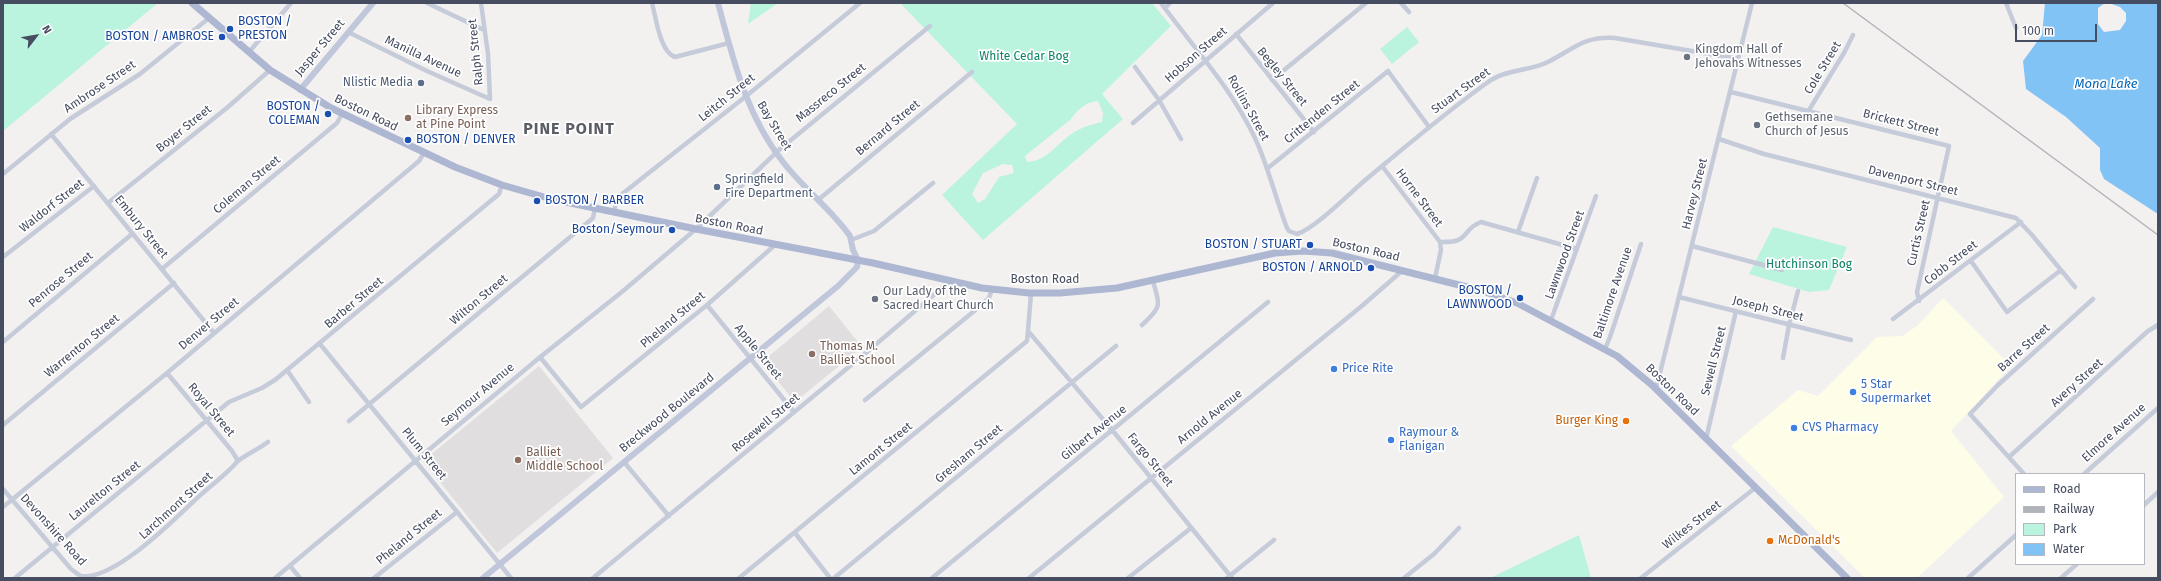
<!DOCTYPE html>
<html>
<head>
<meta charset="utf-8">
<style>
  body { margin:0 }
  #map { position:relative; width:2161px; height:581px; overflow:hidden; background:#f3f0f0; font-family:"Fira Sans",sans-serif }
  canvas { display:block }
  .frame { position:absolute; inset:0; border:4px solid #464d60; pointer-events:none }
  .legend { position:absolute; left:2015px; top:473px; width:130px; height:92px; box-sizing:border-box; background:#fff; border:1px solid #b5b8bf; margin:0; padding:5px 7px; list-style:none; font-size:12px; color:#464d60 }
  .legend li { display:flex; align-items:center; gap:8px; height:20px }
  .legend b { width:20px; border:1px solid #b5b8bf }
  .north { position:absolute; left:16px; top:16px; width:40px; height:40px; -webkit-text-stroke:3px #fff; paint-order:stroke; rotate:59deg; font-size:11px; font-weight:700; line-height:16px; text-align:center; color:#464d60 }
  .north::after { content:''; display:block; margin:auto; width:14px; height:18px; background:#464d60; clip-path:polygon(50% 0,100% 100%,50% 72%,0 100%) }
  .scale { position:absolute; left:2015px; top:24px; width:82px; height:18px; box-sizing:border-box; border:2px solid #464d60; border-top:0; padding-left:5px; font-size:12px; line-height:14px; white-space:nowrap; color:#464d60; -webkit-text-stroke:3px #fff; paint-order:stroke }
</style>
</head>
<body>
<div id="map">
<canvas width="2161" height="581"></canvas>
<div class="frame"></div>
<ul class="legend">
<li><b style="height:5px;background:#adb7d2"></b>Road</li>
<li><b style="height:5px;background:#b1b3bb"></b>Railway</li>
<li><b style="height:11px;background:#baf4de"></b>Park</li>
<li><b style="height:11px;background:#82c3f6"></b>Water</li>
</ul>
<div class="north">N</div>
<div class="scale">100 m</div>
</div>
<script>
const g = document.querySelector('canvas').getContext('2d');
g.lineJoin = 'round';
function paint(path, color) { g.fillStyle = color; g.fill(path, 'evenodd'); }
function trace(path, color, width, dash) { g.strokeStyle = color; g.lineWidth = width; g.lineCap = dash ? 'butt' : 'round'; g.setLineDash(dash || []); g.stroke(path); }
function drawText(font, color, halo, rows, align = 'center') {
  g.font = font + ' "Fira Sans",sans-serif'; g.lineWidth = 3.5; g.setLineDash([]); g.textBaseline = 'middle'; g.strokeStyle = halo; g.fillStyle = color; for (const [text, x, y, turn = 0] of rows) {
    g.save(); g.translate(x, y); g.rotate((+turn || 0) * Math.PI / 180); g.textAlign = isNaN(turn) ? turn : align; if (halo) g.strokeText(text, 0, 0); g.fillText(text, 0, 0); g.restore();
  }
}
paint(new Path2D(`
  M1943,298L2011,366L1951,431L2004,497L1917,578H1865L1731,446L1798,390L1818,396L1877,337L1903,336L1918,325Z`), '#fefde8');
paint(new Path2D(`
  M829,306L862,347L795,402L762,362Z
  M539,366L613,458L497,553L423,461Z`), '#e1dedf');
paint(new Path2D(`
  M3,3H158L3,131Z
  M751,3H778L748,24Z
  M900,3H1152L1171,26L1102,94L1123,119L983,240L942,195L1017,124ZM1098,101L1103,113L1102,122C1094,124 1085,126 1078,130C1059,139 1050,161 1027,162L1025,156L1071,119C1078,109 1086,102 1098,101ZM1003,164L1012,165L1014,173L999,177L985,199L978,203L972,194L983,173Z
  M1407,27L1419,42L1392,64L1380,49Z
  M1773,227L1847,247L1829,290L1809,292L1749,274Z
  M1579,535L1591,578H1490Z`), '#baf4de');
paint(new Path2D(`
  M2045,3H2105L2098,8V24L2104,32L2120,30L2126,21V13L2120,7L2109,3H2158V214L2104,179L2100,170V148L2066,117L2026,89L2023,61L2042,35Z`), '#82c3f6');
trace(new Path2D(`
  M427,3L484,30
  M652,3C656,18 660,52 675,57L729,43
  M1161,3C1194,48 1229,85 1254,136C1268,165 1275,197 1287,228L1289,231L1297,234C1315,228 1348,195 1363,182C1405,147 1447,111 1491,80C1508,69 1530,71 1548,62C1574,49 1583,36 1615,38L1739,59
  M1401,3L1409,12
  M2006,3L2016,28
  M1165,8L1170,3
  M348,32L427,71L490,99L488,54L481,3
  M1236,34L1314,132
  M249,52L291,3
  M1135,67L1159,100L1181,139
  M1272,80L1366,3
  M1731,92L1949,146L1917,292L1919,301
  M1809,110L1844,53L1853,35
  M1133,123L1273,3
  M51,134L214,333
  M1719,139L1764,154L2016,218L2032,235L2075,287
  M1382,166L1440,242
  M1268,168L1388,71L1429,127
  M3,174L70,119L140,74L209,18
  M818,200L972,72
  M108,203L228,107L270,70
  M614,212L617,198L745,97L860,3
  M1518,232L1537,178
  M851,240L874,231L933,183
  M1692,246L1782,270
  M3,257L94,186
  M1971,261L2007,312L2061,270
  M162,269L337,123L342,114
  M1435,278L1441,250L1440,242C1472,243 1460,230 1481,222L1577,249
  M1031,293L1028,331L1113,431L1232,578
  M1679,297L1851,340
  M707,305L794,412
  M1893,319L2021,222
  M1551,320L1596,196
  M1142,325C1162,307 1160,306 1153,281
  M3,342L132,234
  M320,344L511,578
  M1605,349L1610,337L1641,244
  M540,357L581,407L707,305L775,245
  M1783,358L1789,325L1798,291
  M287,370L309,402
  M167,373L232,451L238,461
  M1656,389L1752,3
  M865,400L978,308L989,298L992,289
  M349,421L593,218L595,208
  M3,425L174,283
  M1706,439L1736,311
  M2009,457L2148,331L2158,325
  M624,462L669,516
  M2024,474L1970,414L1998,385L2093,299
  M2084,474L2158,408
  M3,489L71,569C74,571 77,574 81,576C113,581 173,521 194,501C208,487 224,477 237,462C243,456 259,449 268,442
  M2144,505L2158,492
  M3,507L167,373L419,161L424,153
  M795,533L830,578
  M290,566L300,578
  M15,578L229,402L262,388L275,380L499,194L502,185
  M275,578L539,358L623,291L696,229L780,149L930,26
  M374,578L457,512
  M593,578L867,352L950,281
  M739,578L1027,341L1028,331
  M834,578L1116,346
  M932,578L1268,302
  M1029,578L1363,305L1403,270
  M1128,578L1191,528
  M1227,578L1274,540
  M1404,578L1434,554L1459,528
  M1641,578L1755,488
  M1968,578L2016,535
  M2061,578L2077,564`), '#c5cbd9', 4.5);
trace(new Path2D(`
  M300,90L373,3
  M483,578L838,286L857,267L858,260L853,250L850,236C831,209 803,188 783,162C746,115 733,59 718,3`), '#c1c7db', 6);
trace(new Path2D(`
  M192,3L270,70L331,108L455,167L502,185L551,199L696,229L873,263L982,288L1029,293H1060L1117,288L1275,253L1303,251L1332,253L1483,291L1517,303L1617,356L1652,385L1847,578`), '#adb7d2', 7);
trace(new Path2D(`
  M1843,3L2158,235`), '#b1b3bb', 1.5);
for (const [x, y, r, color] of [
  [230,29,4,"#1a4fb4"],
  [222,37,4,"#1a4fb4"],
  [1687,57,4,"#6b7280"],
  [421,83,4,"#5c6f8a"],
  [328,114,4,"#1a4fb4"],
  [408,118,4,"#8d6e63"],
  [1757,125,4,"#6b7280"],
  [408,140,4,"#1a4fb4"],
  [717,187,4,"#5c6f8a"],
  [537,201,4,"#1a4fb4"],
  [672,230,4,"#1a4fb4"],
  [1310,245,4,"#1a4fb4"],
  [1371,268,4,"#1a4fb4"],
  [1520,298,4,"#1a4fb4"],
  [875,299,4,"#6b7280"],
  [812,354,4,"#8d6e63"],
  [1334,369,4,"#3f7fe0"],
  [1853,392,4,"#3f7fe0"],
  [1626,421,4,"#e8710a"],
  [1794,428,4,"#3f7fe0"],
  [1391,440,4,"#3f7fe0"],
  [518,460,4,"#8d6e63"],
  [1770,541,4,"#e8710a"]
]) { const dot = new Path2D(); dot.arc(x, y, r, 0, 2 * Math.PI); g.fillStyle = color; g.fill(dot); trace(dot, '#fff', 1.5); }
drawText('12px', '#164399', '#fff', [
  ["BOSTON /",238,22,"left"],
  ["PRESTON",238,36,"left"],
  ["BOSTON / AMBROSE",214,37],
  ["BOSTON /",320,107],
  ["COLEMAN",320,121],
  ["BOSTON / DENVER",416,140,"left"],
  ["BOSTON / BARBER",545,201,"left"],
  ["Boston/Seymour",664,230],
  ["BOSTON / STUART",1302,245],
  ["BOSTON / ARNOLD",1363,268],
  ["BOSTON /",1512,291],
  ["LAWNWOOD",1512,305]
], 'right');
drawText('12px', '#464d60', '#fff', [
  ["Jasper Street",320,48,-50],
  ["Ralph Street",476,52,-96],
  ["Hobson Street",1196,55,-41],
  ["Manilla Avenue",423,57,25],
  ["Cole Street",1823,68,-59],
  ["Begley Street",1282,77,51],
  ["Ambrose Street",100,87,-34],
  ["Stuart Street",1461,91,-36],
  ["Massreco Street",831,93,-39],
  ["Leitch Street",727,98,-39],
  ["Rollins Street",1248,108,61],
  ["Crittenden Street",1322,112,-39],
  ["Boston Road",366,113,26],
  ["Brickett Street",1901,123,14],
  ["Bay Street",774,126,59],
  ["Bernard Street",888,128,-40],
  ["Boyer Street",184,129,-39],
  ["Davenport Street",1913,181,14],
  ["Coleman Street",247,185,-40],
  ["Harvey Street",1695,194,-76],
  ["Horne Street",1419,198,53],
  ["Waldorf Street",52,206,-38],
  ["Boston Road",729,225,11],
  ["Embury Street",141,227,51],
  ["Curtis Street",1919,233,-77],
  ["Boston Road",1366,250,13],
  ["Lawnwood Street",1565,255,-70],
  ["Cobb Street",1951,263,-38],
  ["Penrose Street",61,280,-40],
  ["Boston Road",1045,280],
  ["Baltimore Avenue",1613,293,-71],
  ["Wilton Street",479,300,-40],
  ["Barber Street",354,303,-40],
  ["Joseph Street",1768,309,14],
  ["Pheland Street",673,320,-40],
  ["Denver Street",209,324,-40],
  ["Warrenton Street",82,346,-39],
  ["Barre Street",2024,348,-42],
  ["Apple Street",758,352,51],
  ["Sewell Street",1714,361,-76],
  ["Avery Street",2077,383,-42],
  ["Boston Road",1672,390,44],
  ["Seymour Avenue",478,395,-40],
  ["Royal Street",211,410,50],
  ["Breckwood Boulevard",667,413,-39],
  ["Arnold Avenue",1210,417,-39],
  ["Rosewell Street",766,423,-40],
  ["Gilbert Avenue",1094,433,-39],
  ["Elmore Avenue",2114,433,-42],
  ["Lamont Street",881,449,-39],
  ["Plum Street",424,454,51],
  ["Gresham Street",969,454,-40],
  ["Fargo Street",1150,460,51],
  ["Laurelton Street",105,491,-39],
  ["Larchmont Street",176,506,-42],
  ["Wilkes Street",1692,525,-38],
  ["Devonshire Road",53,530,48],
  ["Pheland Street",409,537,-39]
]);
drawText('12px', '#5b616d', '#fff', [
  ["Kingdom Hall of",1695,50],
  ["Jehovahs Witnesses",1695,64],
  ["Gethsemane",1765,118],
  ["Church of Jesus",1765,132],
  ["Our Lady of the",883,292],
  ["Sacred Heart Church",883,306]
], 'left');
drawText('12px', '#0d8565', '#fff', [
  ["White Cedar Bog",1024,57],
  ["Hutchinson Bog",1809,265]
]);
drawText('12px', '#4e5e75', '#fff', [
  ["Nlistic Media",413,83],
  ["Springfield",725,180,"left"],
  ["Fire Department",725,194,"left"]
], 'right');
drawText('12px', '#785e54', '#fff', [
  ["Library Express",416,111],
  ["at Pine Point",416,125],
  ["Thomas M.",820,347],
  ["Balliet School",820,361],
  ["Balliet",526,453],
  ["Middle School",526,467]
], 'left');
drawText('12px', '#366cbe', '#fff', [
  ["Price Rite",1342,369],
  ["5 Star",1861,385],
  ["Supermarket",1861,399],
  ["CVS Pharmacy",1802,428],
  ["Raymour &",1399,433],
  ["Flanigan",1399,447]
], 'left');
drawText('12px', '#c56008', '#fff', [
  ["Burger King",1618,421],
  ["McDonald's",1778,541,"left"]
], 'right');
drawText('italic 13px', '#0066b8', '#fff', [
  ["Mona Lake",2106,84]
]);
g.letterSpacing = '1px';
drawText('bold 16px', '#5b5e66', '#fff', [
  ["PINE POINT",569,130]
]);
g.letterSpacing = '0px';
</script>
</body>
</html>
